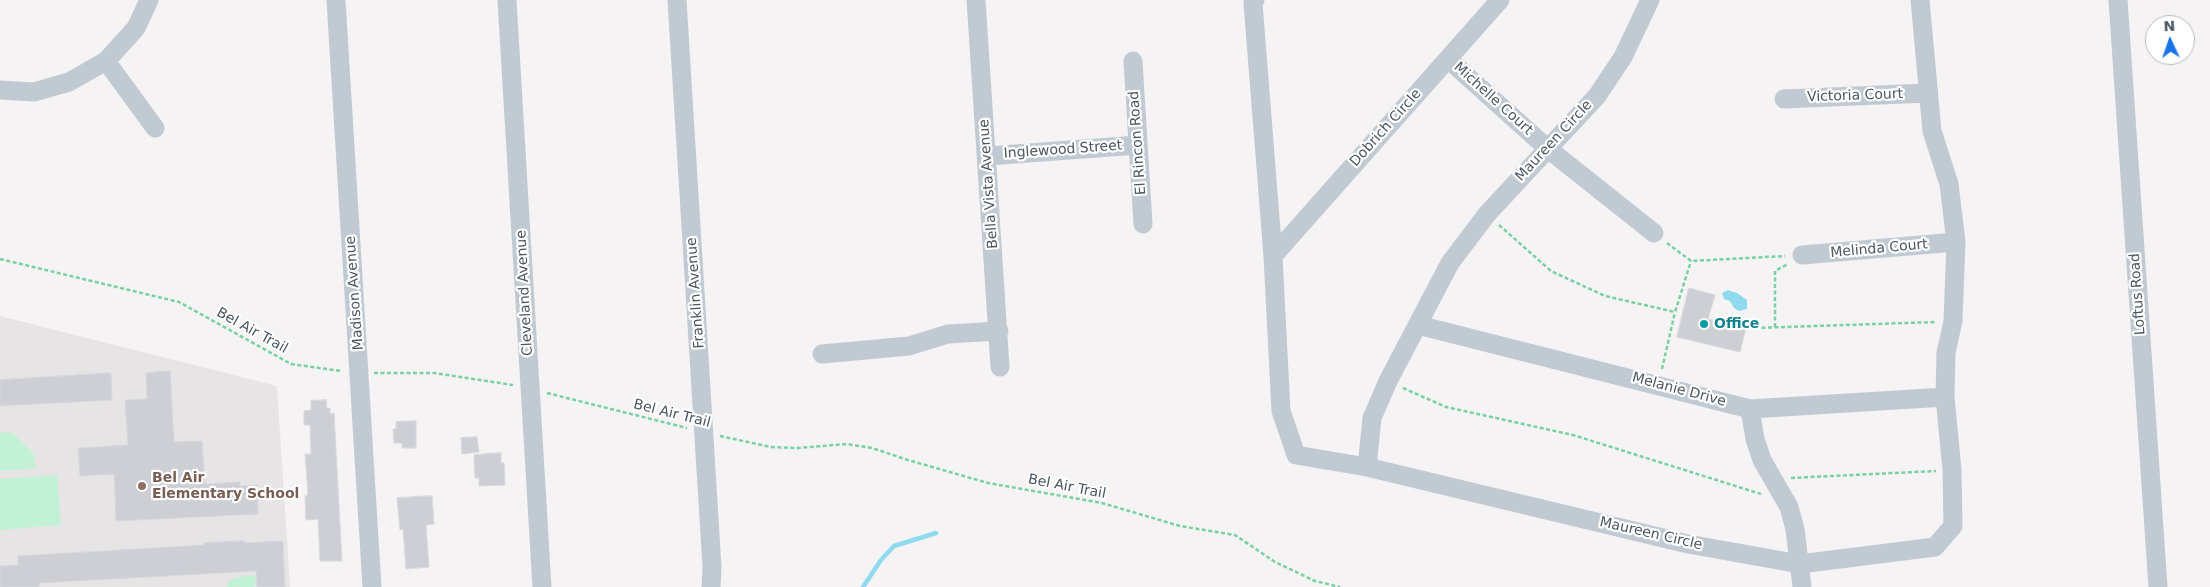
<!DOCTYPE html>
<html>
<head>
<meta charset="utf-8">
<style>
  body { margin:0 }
  #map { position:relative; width:2210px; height:587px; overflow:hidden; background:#f5f3f3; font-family:"DejaVu Sans",sans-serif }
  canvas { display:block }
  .north { position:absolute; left:2145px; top:15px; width:50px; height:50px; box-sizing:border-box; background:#fff; border:1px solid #b7bbc0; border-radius:50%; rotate:357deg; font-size:14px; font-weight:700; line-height:20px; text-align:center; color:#4a5661 }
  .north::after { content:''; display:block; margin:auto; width:18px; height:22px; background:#1a73e8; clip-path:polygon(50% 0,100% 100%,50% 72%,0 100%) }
</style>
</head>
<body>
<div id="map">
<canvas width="2210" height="587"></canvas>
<div class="north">N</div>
</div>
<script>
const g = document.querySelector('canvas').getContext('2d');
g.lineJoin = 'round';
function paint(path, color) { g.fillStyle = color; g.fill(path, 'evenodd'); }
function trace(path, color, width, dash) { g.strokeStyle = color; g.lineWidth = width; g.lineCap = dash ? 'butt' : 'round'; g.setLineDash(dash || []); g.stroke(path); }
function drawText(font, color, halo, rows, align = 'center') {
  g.font = font + ' "DejaVu Sans",sans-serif'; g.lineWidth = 4.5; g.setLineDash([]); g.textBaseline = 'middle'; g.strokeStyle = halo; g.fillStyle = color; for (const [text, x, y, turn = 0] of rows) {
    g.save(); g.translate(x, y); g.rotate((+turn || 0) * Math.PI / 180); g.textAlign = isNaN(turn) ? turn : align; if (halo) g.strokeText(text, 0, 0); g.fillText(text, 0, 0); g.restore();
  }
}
paint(new Path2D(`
  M0,316L277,386L290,587H0Z`), '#e6e4e5');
paint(new Path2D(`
  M12,432L34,454L35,468L0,471V433Z
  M57,475L61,525L0,530V479Z
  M256,575L255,587H228L227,584L234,578Z`), '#c3f1d5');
paint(new Path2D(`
  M1728,290L1737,293L1747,300V309L1739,311L1734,308L1730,301L1724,299L1722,293Z`), '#90daee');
trace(new Path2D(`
  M863,587L881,560L894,546L936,533`), '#90daee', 4.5);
const building = new Path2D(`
  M1689,288L1715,295L1708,319L1746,328L1740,352L1677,337Z
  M170,371L174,442L202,441L205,484L240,482V486L257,485L258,514L116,521L114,474L80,476L78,448L128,445L125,400L147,399L146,373Z
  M111,373L112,400L0,406V380Z
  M326,400L327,409L330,408V414L334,413L342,561H320L318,519L306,520L305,496L308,495L305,454H311L310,425H304V411L311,410V401Z
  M416,421V448H402V443H394L393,429H396V422Z
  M477,437L479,452L462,454L461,438Z
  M501,453V463H504L505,485L479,486V478H475L474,455Z
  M432,496L434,524L426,525L429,567L406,569L403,529L400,530L397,498Z
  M244,541V543L283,541L285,587H257L256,571L39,583V587H0V566L18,565V556L204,545V543Z`);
paint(building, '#cdcfd5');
trace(building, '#d7d9de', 1);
trace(new Path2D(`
  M1499,225L1551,271L1605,296L1675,312L1691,261
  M1667,243L1691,261L1785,256
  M0,259L179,302L291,364L341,371
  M1775,327V271L1788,264
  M1755,328L1936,322
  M1662,369L1675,312
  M374,373H434L513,385
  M1403,388L1446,407L1573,435L1761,494
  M547,393L687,428
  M720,436L771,447L797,448L847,444L872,448L908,460L988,483L1102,503L1180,526L1235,535L1275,562L1315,581L1340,587
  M1791,478L1936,471`), '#7ad0a6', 2.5, [4, 2.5]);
trace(new Path2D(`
  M336,0L372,587
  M507,0L542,587
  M677,0L712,567L711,587
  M976,0L1000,367
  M1255,0L1253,3L1273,256L1281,411L1296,455L1367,467L1688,544L1800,564L1935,547L1953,526L1952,470L1945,397L1946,353L1953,321L1956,242L1949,184L1932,131L1920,0
  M2118,0L2158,587
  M1448,59L1547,148L1654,233
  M106,61L155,128
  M1133,61L1143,224
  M0,90L34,92L69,82L106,61L136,28L149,0
  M1784,99L1927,93
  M988,156L1138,145
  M1802,255L1956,242
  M1273,256L1500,0
  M1418,325L1750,409L1945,397
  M822,354L909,346L948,334L999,331
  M1750,409L1755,439L1762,460L1789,507L1795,529L1802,587
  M1367,467L1372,418L1388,381L1450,263L1487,214L1597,96L1623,57L1650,0`), '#c1cad2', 19);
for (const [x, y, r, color] of [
  [1704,324,5,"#0f9aa8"],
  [142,486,5,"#8d6e63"]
]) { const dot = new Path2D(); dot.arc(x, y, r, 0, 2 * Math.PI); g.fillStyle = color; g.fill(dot); trace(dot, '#fff', 2); }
drawText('14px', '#4a5661', '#fff', [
  ["Victoria Court",1855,96,-2],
  ["Michelle Court",1493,99,42],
  ["Dobrich Circle",1386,128,-48],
  ["Maureen Circle",1554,141,-47],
  ["El Rincon Road",1138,143,-94],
  ["Inglewood Street",1063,150,-4],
  ["Bella Vista Avenue",989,184,-94],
  ["Melinda Court",1879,249,-5],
  ["Madison Avenue",355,293,-94],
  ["Cleveland Avenue",525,293,-93],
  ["Franklin Avenue",696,293,-94],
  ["Loftus Road",2138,294,-94],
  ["Bel Air Trail",252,331,29],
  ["Melanie Drive",1679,390,15],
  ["Bel Air Trail",672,414,14],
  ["Bel Air Trail",1067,487,11],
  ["Maureen Circle",1651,534,13]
]);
drawText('bold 14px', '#0d838f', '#fff', [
  ["Office",1714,324]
], 'left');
drawText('bold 14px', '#785e54', '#fff', [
  ["Bel Air",152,478],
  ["Elementary School",152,494]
], 'left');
</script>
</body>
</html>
